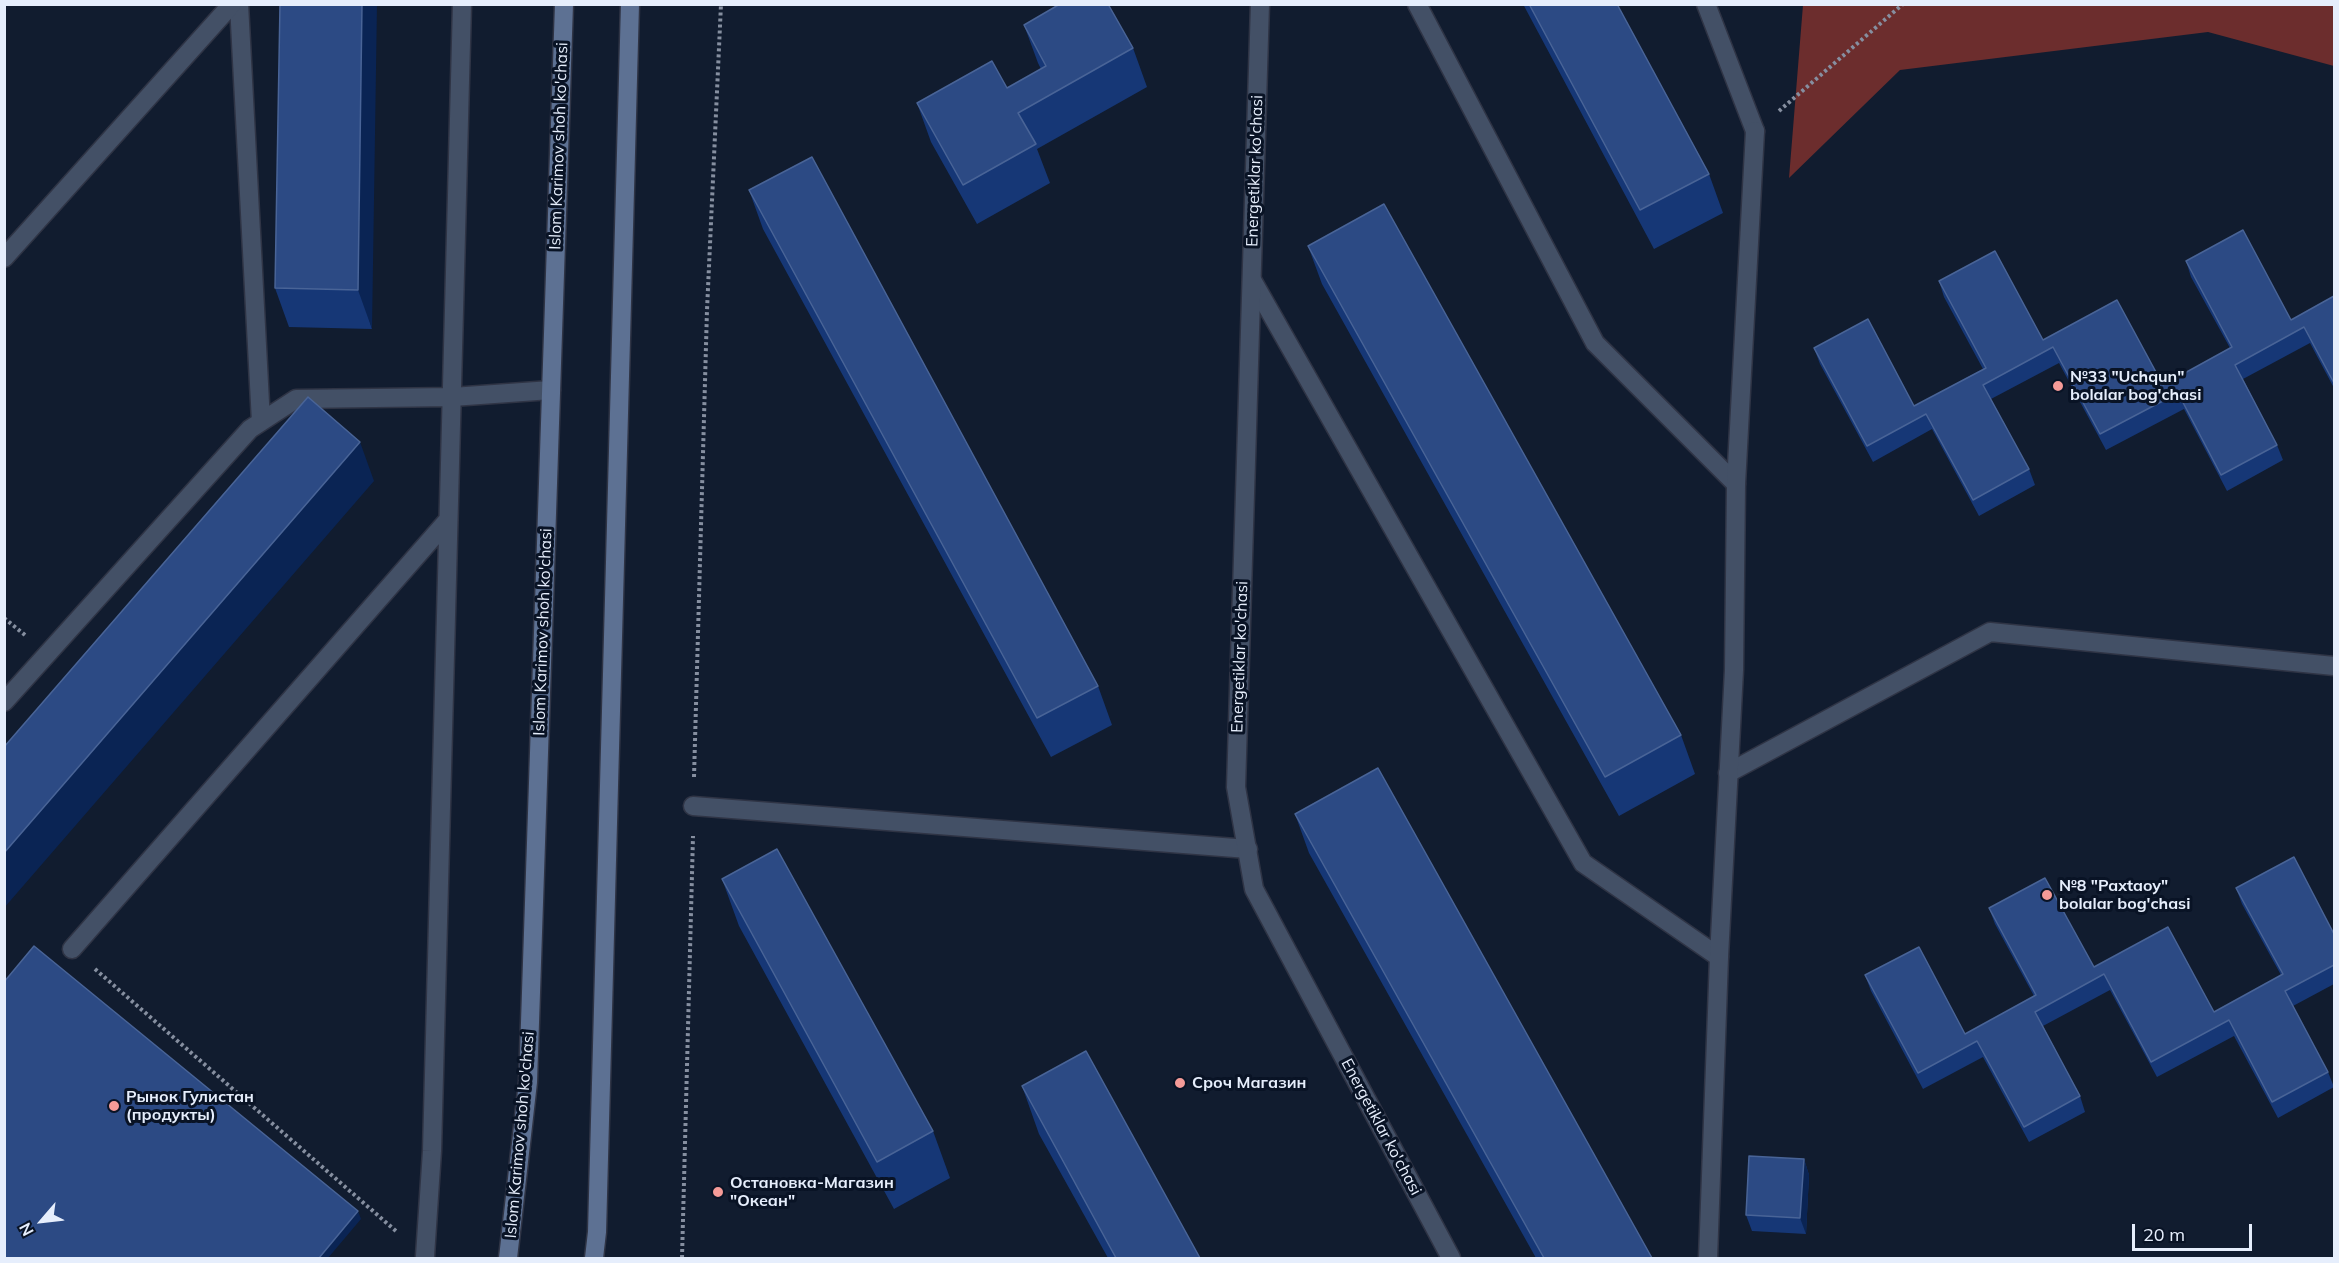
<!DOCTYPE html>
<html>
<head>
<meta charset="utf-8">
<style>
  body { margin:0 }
  #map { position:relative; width:2339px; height:1263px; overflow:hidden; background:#111c2f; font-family:Mulish,sans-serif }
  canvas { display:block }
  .frame { position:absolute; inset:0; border:6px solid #e6eefc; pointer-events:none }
  .north { position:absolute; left:12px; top:1191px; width:60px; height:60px; -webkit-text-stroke:4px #091325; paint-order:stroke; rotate:242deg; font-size:16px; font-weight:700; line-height:24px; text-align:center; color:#e6eefc }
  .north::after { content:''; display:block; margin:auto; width:21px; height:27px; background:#e6eefc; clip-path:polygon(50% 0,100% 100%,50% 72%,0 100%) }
  .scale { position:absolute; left:2132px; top:1224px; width:120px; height:27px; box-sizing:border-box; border:3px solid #e6eefc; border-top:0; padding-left:8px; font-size:18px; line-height:21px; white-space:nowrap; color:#e6eefc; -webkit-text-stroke:4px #091325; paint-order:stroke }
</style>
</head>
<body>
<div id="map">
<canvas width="2339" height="1263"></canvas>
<div class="frame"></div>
<div class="north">N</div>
<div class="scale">20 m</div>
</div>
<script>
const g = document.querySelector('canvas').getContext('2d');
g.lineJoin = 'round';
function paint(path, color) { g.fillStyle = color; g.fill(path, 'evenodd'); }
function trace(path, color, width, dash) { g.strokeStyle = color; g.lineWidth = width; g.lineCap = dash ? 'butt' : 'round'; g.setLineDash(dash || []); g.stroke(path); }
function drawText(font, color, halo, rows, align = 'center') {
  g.font = font + ' Mulish,sans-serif'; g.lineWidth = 6; g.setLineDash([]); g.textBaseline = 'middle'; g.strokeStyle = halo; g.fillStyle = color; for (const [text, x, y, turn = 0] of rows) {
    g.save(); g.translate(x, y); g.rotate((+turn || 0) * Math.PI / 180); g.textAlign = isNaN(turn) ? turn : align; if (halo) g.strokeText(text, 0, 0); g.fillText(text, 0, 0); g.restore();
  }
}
paint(new Path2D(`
  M1803,5H2334V66L2208,32L1900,70L1789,178Z`), '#6c2d2d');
const lane = new Path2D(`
  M239,4L261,422
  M1417,4L1595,343L1736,484
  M1706,4L1755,131
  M1252,280L1583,863L1719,957
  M4,702L250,429L296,399L452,397L551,390
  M1728,773L1990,632L2334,666
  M693,806L1248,849
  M72,949L448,520
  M425,1256L432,1151L462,4`);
const street = new Path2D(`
  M1260,4L1236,787L1254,889L1451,1258
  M4,258L232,4
  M1708,1258L1719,957L1734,670L1736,484L1755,131`);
const secondary = new Path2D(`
  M508,1258L528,1082L564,4
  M594,1258L597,1232L630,4`);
trace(lane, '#2f3445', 21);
trace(street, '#2f3445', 21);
trace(secondary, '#2f3445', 21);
trace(new Path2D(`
  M1779,111L1903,4
  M4,618L25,635
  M694,777L707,310L721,4
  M95,969L397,1232
  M682,1258L693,836`), '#868fa0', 4, [3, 3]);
trace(lane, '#435066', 18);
trace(street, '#435066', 18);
trace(secondary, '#5d7193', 18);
paint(new Path2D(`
  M280,4L372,329L289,327L275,288Z
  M1523,4H1617L1709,174L1723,213L1654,249Z
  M1024,25L1133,48L1147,87L1037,149L1050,183L977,224L931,142L917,103L1007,88L1041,69L1038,63Z
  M749,190L1098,686L1112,725L1051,757L763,229Z
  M1308,246L1681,735L1695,774L1619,816L1322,284Z
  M2186,261L2291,320L2334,296V388L2310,343L2243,379L2277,445L2283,460L2227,491L2184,409L2106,450L2059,363L1991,399L2029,469L2035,485L1979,516L1932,429L1873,462L1820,364L1814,348L1914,406L1983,369L1944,297L1939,281L2043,340L2163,385L2230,348L2191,277Z
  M1295,814L1652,1258H1536L1309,853Z
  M722,879L933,1131L950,1178L894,1209L739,926Z
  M2236,888L2334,934V984L2293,1006L2328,1072L2334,1087L2278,1118L2234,1036L2157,1077L2110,990L2043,1026L2080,1096L2085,1112L2029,1142L1983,1057L1923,1089L1871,991L1865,975L1965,1034L2034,996L1995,924L1989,908L2094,967L2214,1012L2281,975L2242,904Z
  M1022,1086L1200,1258H1108L1039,1134Z
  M1804,1159L1809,1175L1806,1234L1752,1231L1746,1215Z`), '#163776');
paint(new Path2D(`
  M362,4H377L372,329L358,290Z
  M360,442L374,481L4,908V853Z
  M1804,1159L1809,1175L1806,1234L1800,1218Z
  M358,1211L361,1219L328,1258H319Z`), '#0a2454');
const building = new Path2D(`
  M280,4H362L358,290L275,288Z
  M1060,4H1108L1133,48L1018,113L1036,144L963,185L917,103L992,61L1007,88L1046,66L1024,25Z
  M1529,4H1617L1709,174L1640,210Z
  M812,157L1098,686L1037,718L749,190Z
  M1384,204L1681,735L1605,777L1308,246Z
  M2243,230L2291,320L2334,296V383L2304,327L2235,365L2277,445L2221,475L2178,393L2100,434L2053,347L1983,385L2029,469L1973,500L1926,414L1867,446L1814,348L1868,319L1914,406L1986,368L1939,281L1995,251L2043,340L2117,300L2163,385L2232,347L2186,261Z
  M308,397L360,442L4,853V747Z
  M1378,768L1652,1258H1544L1295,814Z
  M777,849L933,1131L877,1162L722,879Z
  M2294,857L2334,934V965L2285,991L2328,1072L2272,1102L2229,1020L2151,1062L2104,974L2035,1012L2080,1096L2024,1127L1977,1041L1918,1073L1865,975L1919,947L1965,1034L2036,995L1989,908L2045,878L2094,967L2168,927L2214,1012L2283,974L2236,888Z
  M34,946L358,1211L319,1258H4V982Z
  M1086,1051L1200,1258H1116L1022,1086Z
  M1749,1156L1804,1159L1800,1218L1746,1215Z`);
paint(building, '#2c4a84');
trace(building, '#496497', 1.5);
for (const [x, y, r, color] of [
  [2058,386,6,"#f59b98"],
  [2047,895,6,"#f59b98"],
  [1180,1083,6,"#f59b98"],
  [114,1106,6,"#f59b98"],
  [718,1192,6,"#f59b98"]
]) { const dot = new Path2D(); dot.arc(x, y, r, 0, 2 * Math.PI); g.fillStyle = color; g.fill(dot); trace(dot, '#091325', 2); }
drawText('16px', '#e6eefc', '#091325', [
  ["Islom Karimov shoh ko'chasi",559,146,-88],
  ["Energetiklar ko'chasi",1255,171,-88],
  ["Islom Karimov shoh ko'chasi",543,632,-88],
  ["Energetiklar ko'chasi",1240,657,-88],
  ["Energetiklar ko'chasi",1381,1127,62],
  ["Islom Karimov shoh ko'chasi",520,1135,-85]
]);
drawText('bold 16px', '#e6eefc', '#091325', [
  ["№33 \"Uchqun\"",2070,377],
  ["bolalar bog'chasi",2070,395],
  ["№8 \"Paxtaoy\"",2059,886],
  ["bolalar bog'chasi",2059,904],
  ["Сроч Магазин",1192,1083],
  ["Рынок Гулистан",126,1097],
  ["(продукты)",126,1115],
  ["Остановка-Магазин",730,1183],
  ["\"Океан\"",730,1201]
], 'left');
</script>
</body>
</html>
